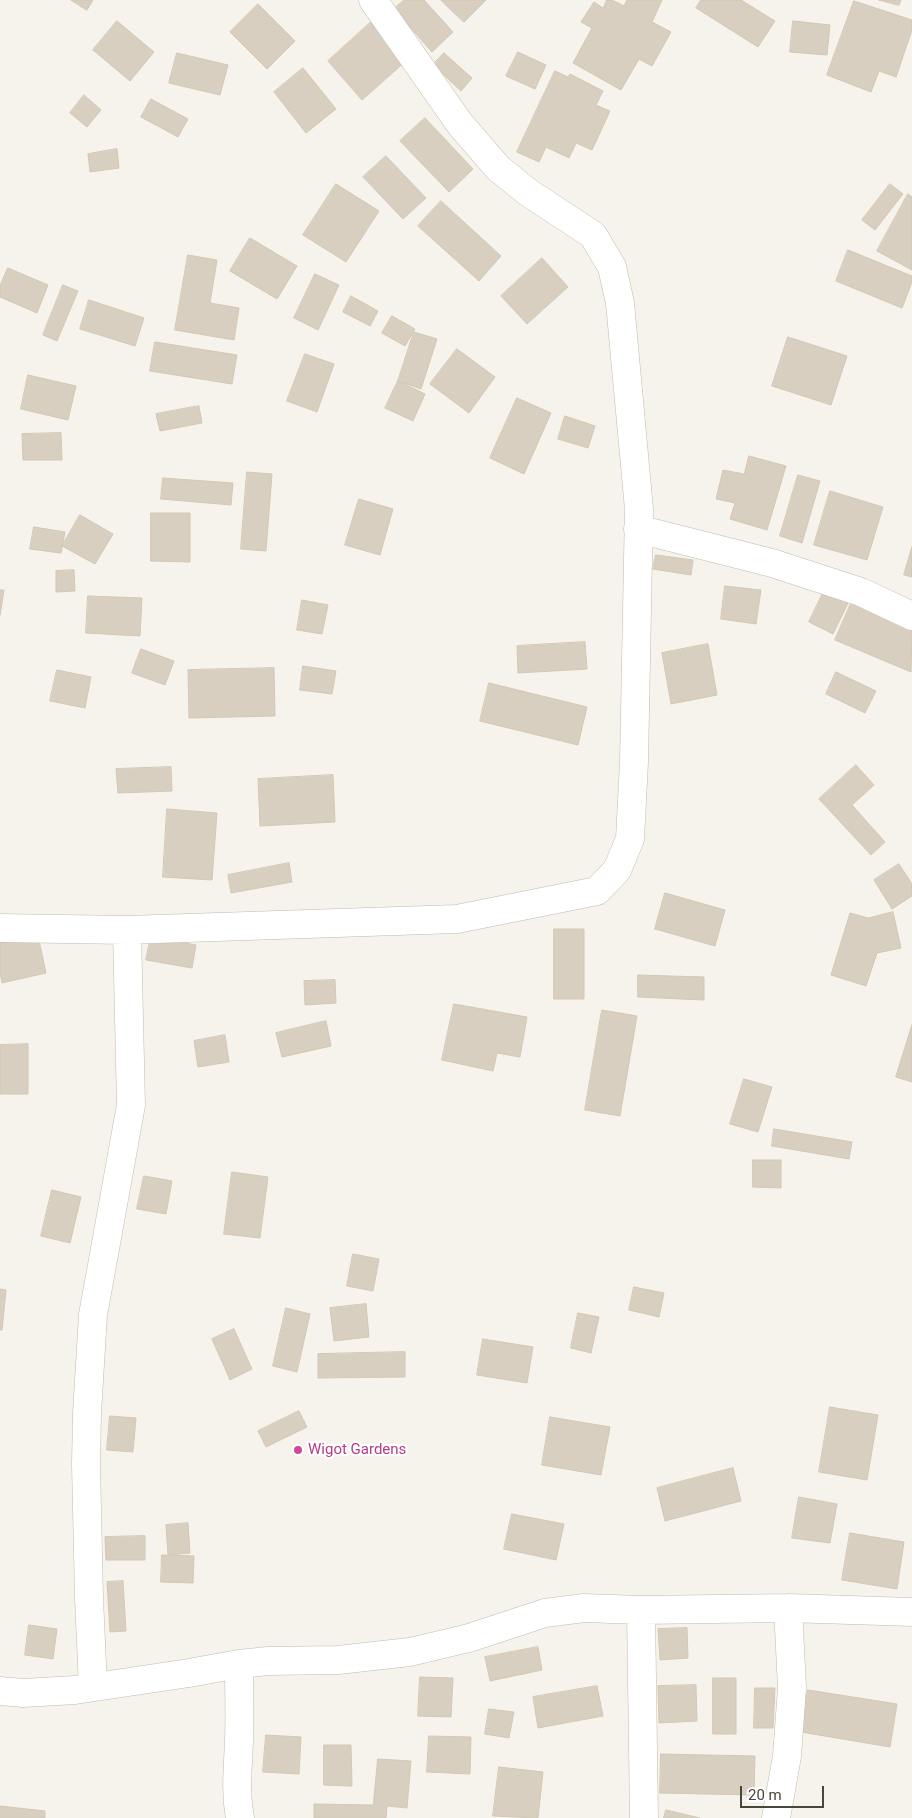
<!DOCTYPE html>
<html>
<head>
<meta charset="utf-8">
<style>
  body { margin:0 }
  #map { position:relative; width:912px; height:1818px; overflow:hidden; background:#f6f3ec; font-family:Roboto,sans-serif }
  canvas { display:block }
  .scale { position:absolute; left:740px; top:1786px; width:84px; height:22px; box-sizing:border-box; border:2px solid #4b4439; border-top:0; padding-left:6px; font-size:15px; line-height:18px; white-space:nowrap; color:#4b4439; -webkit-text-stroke:4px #fff; paint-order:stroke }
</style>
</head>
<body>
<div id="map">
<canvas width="912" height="1818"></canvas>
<div class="scale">20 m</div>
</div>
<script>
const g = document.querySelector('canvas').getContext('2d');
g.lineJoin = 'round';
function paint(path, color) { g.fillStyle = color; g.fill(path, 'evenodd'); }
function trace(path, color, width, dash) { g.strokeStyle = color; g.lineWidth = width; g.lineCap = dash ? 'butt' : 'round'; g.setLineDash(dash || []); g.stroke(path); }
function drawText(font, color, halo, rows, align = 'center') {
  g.font = font + ' Roboto,sans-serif'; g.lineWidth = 4.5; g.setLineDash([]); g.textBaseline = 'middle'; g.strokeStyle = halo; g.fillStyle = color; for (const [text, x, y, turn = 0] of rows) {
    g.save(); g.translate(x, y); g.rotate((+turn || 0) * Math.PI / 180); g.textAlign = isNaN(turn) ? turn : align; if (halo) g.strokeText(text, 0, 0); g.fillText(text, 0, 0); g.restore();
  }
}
const building = new Path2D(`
  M71,0H93L87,10Z
  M404,0H424L453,32L432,52L394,9Z
  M441,0H486L464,22Z
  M607,0H612L624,6L627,0H662L652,22L671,32L652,66L639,59L621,90L573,63L592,28L581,22L594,2L603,8Z
  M701,0H741L775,21L758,47L696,8Z
  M879,0H901L899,5Z
  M854,1L912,20V30L896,77L879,71L871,92L827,75Z
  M258,4L295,41L267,69L230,32Z
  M117,21L154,52L130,81L93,50Z
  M793,21L830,25L827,55L790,52Z
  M371,22L406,61L362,100L328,61Z
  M518,52L546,65L535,89L506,76Z
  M177,53L228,65L220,95L169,83Z
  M444,53L472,78L461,91L433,65Z
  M303,68L336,109L306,133L274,92Z
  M555,71L568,77L570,74L603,91L596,105L610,111L592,150L576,143L569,158L546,147L539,162L517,152Z
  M84,95L101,110L87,127L70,113Z
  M151,99L188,119L178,137L141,117Z
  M425,118L473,169L449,192L400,141Z
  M117,149L119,168L90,172L88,154Z
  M386,156L426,198L403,219L363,177Z
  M336,184L379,211L346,262L303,235Z
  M890,184L903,194L875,230L862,220Z
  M908,194L912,197V270L877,251Z
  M441,201L501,256L479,281L418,226Z
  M250,238L297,266L277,299L230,271Z
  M848,250L912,276V282L902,308L836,281Z
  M188,255L217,260L210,303L239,308L234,340L175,330Z
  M542,258L568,287L527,324L501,296Z
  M8,268L48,285L37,313L0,297V286Z
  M315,274L339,285L318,330L294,318Z
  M63,285L78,291L57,341L43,335Z
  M351,296L378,311L370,326L343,312Z
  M89,300L144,318L135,346L80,329Z
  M392,316L415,329L405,346L382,333Z
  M414,332L437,339L421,389L398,381Z
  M788,337L847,356L831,405L772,386Z
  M155,342L237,355L232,384L150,371Z
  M457,349L495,377L469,413L430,384Z
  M305,354L334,364L317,412L287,401Z
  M28,375L76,386L68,420L21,409Z
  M398,381L425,394L413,421L385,408Z
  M517,398L551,413L524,474L490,458Z
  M199,406L202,423L160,431L156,414Z
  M565,416L595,426L588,448L558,439Z
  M61,433L62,460H23L22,434Z
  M749,456L786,466L767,530L730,519L735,503L716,499L723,470L744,474Z
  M247,472L272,474L266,551L241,549Z
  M798,475L820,481L802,543L780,536Z
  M163,478L233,483L231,505L161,499Z
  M830,491L883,507L867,560L814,545Z
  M359,499L393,509L380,555L345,545Z
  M151,513H190V562L151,561Z
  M80,515L113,534L95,564L62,546Z
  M34,527L65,532L61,553L30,549Z
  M912,547V577L904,575Z
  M656,555L693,560L691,575L653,569Z
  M74,570L75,591L56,592V571Z
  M725,586L761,590L756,624L721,619Z
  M825,589L849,601L833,634L809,622Z
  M0,590H4L0,615Z
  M88,596L142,598L140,636L86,633Z
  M302,600L328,605L322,634L297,630Z
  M852,601L912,626L911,672L835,640Z
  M585,642L587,669L518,673L517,646Z
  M708,644L717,695L671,704L662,653Z
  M141,649L174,661L165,685L132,673Z
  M303,666L336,671L332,694L300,690Z
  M274,668L275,716L189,718L188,670Z
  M57,670L91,677L85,708L50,701Z
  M836,672L876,691L865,713L826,694Z
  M489,683L587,707L578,745L480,721Z
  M856,765L874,785L852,805L885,842L871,855L819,799Z
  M171,767L172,791L118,793L116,769Z
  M333,775L335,822L260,826L258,779Z
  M167,809L217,813L212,880L163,877Z
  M289,863L292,882L231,893L228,875Z
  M899,864L912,884V896L892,909L874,880Z
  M665,893L725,910L715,946L655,929Z
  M893,912L901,948L877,953L866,986L831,975L850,913L868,918Z
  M554,929H584V999H554Z
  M37,931L46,973L2,983L0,972V939Z
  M151,937L196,945L192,968L146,960Z
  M638,975L704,977V1000L638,997Z
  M335,980L336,1003L305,1005L304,981Z
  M454,1004L527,1017L520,1057L497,1053L493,1071L442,1060Z
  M602,1010L637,1016L620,1116L585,1110Z
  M326,1021L331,1046L282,1057L276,1033Z
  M912,1025V1082L896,1077Z
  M225,1035L229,1062L198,1067L194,1041Z
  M28,1044V1094H0V1045Z
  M744,1079L772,1087L758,1132L730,1124Z
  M774,1129L852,1142L849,1159L772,1146Z
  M753,1160H781V1188L753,1187Z
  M232,1172L268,1177L260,1238L224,1234Z
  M144,1176L172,1181L166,1214L137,1209Z
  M52,1190L81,1197L70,1243L41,1236Z
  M353,1254L379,1259L373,1291L347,1286Z
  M634,1287L664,1293L659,1317L629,1310Z
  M0,1289L6,1290L2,1330H0Z
  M366,1304L369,1337L334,1341L330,1308Z
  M286,1308L310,1314L297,1372L273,1366Z
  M578,1313L599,1317L591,1353L571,1348Z
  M234,1329L252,1369L230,1380L212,1339Z
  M483,1339L533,1347L527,1383L477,1375Z
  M405,1352V1377L318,1378V1354Z
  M830,1407L878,1415L867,1480L819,1472Z
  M299,1411L307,1427L266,1447L258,1431Z
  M110,1416L136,1418L133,1452L107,1450Z
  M550,1417L610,1427L601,1475L542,1465Z
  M733,1468L741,1501L665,1521L657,1488Z
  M799,1497L837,1504L830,1543L792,1538Z
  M512,1514L564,1524L556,1560L504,1549Z
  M188,1523L190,1553L168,1555L166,1525Z
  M850,1533L904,1542L897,1589L842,1580Z
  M145,1536V1560H106L105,1537Z
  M162,1555L194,1556L193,1583L161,1582Z
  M123,1581L126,1631L110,1632L107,1582Z
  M29,1625L57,1629L53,1659L25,1655Z
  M687,1628L688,1658L660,1660L658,1629Z
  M538,1647L542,1670L490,1681L485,1657Z
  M420,1677L453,1678L451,1717L418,1716Z
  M713,1678H736V1734H713Z
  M696,1685L697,1721L659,1723L658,1686Z
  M597,1686L603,1716L538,1728L533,1697Z
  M755,1688H775L773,1728H754Z
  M808,1690L897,1704L890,1747L801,1732Z
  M489,1709L514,1712L509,1738L485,1734Z
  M266,1735L301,1737L299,1774L263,1772Z
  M429,1736L471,1737L470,1774L427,1772Z
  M324,1745H351L352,1786L324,1785Z
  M661,1754L755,1756L754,1795L660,1793Z
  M378,1759L411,1761L407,1808L387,1806L386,1818H314V1804L373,1805Z
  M499,1767L543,1772L538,1818L493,1816Z
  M0,1806L45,1811V1818H0Z
  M666,1810L700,1818H664Z`);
paint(building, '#d8cfc1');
trace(building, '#d3c7b4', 1);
const street = new Path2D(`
  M638,529L772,563L861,592L912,616
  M0,928L127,930L457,919L597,891L617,870L630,839L634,762L639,509L620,303L612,267L593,235L529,193L498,168L460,124L373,0
  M641,1610L644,1818
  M239,1664C239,1690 240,1716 239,1741C238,1767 235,1792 240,1818
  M93,1687L89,1598L86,1464L87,1413L93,1315L131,1105L127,930
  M0,1691L23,1693L75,1690L189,1673L239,1664L268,1661L338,1660L410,1652L469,1638L545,1613L584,1608L641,1610L788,1608L912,1612
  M776,1818L787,1756L792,1688L788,1608`);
trace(street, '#c2bbae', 29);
trace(street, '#fff', 28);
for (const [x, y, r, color] of [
  [298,1450,5,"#d1479c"]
]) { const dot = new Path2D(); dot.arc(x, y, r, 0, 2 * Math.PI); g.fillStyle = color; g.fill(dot); trace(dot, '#fff', 2); }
drawText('15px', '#b23c85', '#fff', [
  ["Wigot Gardens",308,1450]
], 'left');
</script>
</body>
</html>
